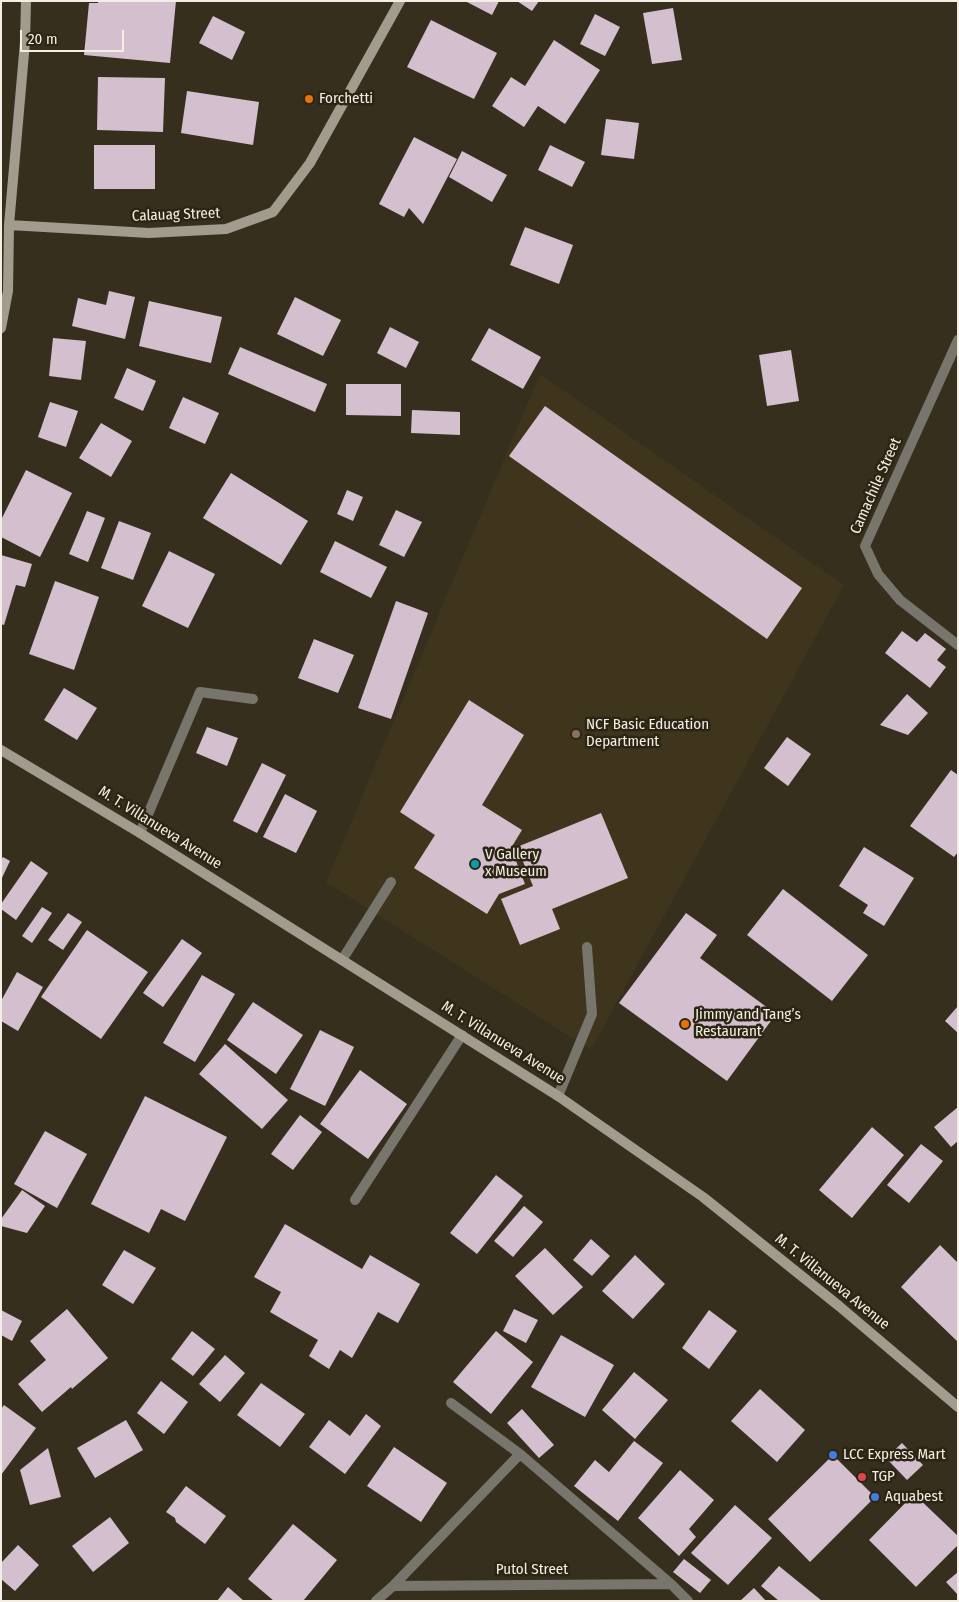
<!DOCTYPE html>
<html>
<head>
<meta charset="utf-8">
<style>
  body { margin:0 }
  #map { position:relative; width:959px; height:1602px; overflow:hidden; background:#362f1e; font-family:"Fira Sans Condensed",sans-serif }
  canvas { display:block }
  .frame { position:absolute; inset:0; border:2px solid #f3efe4; pointer-events:none }
  .scale { position:absolute; left:20px; top:30px; width:104px; height:22px; box-sizing:border-box; border:2px solid #f3efe4; border-top:0; padding-left:6px; font-size:15px; line-height:18px; white-space:nowrap; color:#f3efe4; -webkit-text-stroke:4px #2c2514; paint-order:stroke }
</style>
</head>
<body>
<div id="map">
<canvas width="959" height="1602"></canvas>
<div class="frame"></div>
<div class="scale">20 m</div>
</div>
<script>
const g = document.querySelector('canvas').getContext('2d');
g.lineJoin = 'round';
function paint(path, color) { g.fillStyle = color; g.fill(path, 'evenodd'); }
function trace(path, color, width, dash) { g.strokeStyle = color; g.lineWidth = width; g.lineCap = dash ? 'butt' : 'round'; g.setLineDash(dash || []); g.stroke(path); }
function drawText(font, color, halo, rows, align = 'center') {
  g.font = font + ' "Fira Sans Condensed",sans-serif'; g.lineWidth = 5; g.setLineDash([]); g.textBaseline = 'middle'; g.strokeStyle = halo; g.fillStyle = color; for (const [text, x, y, turn = 0] of rows) {
    g.save(); g.translate(x, y); g.rotate((+turn || 0) * Math.PI / 180); g.textAlign = isNaN(turn) ? turn : align; if (halo) g.strokeText(text, 0, 0); g.fillText(text, 0, 0); g.restore();
  }
}
paint(new Path2D(`
  M540,374L844,585L591,1050L326,882Z`), '#3f351d');
paint(new Path2D(`
  M98,1H176L170,63L84,55L89,3H98Z
  M465,1H499L492,15Z
  M517,1H539L532,11Z
  M673,8L682,60L652,64L643,13Z
  M595,14L620,27L605,56L580,44Z
  M213,16L245,32L232,60L199,43Z
  M431,20L497,53L474,99L407,67Z
  M554,40L600,70L565,124L538,106L524,127L492,106L511,77L525,86Z
  M98,77L165,78L163,132L97,130Z
  M187,91L259,102L253,145L181,133Z
  M606,119L639,123L634,159L601,155Z
  M414,137L457,159L423,224L409,208L404,217L379,204Z
  M94,145H155V189H94Z
  M550,145L585,162L572,187L538,170Z
  M462,151L507,175L492,202L449,177Z
  M525,227L573,245L559,284L510,265Z
  M109,291L135,297L125,339L72,326L78,298L106,305Z
  M295,297L341,320L323,356L277,334Z
  M149,301L222,317L211,363L139,346Z
  M390,327L419,342L406,368L377,353Z
  M489,328L541,357L523,389L471,360Z
  M53,338L86,341L81,380L49,376Z
  M240,347L327,384L315,412L228,374Z
  M791,350L799,401L767,406L759,355Z
  M127,368L156,381L143,411L114,398Z
  M346,384H401V416L346,415Z
  M183,397L219,413L205,444L169,428Z
  M50,402L78,411L66,447L38,437Z
  M545,406L802,588L767,639L509,456Z
  M412,410L460,412V435L411,433Z
  M101,423L132,441L111,477L79,458Z
  M26,470L72,493L40,557L1,537V520Z
  M231,473L308,521L281,565L203,518Z
  M347,490L363,497L353,521L337,514Z
  M396,510L422,522L404,557L379,545Z
  M87,511L105,518L88,562L69,554Z
  M119,521L151,533L133,580L101,568Z
  M335,541L387,567L371,598L320,572Z
  M169,551L215,574L188,628L142,606Z
  M1,555L32,564L25,587L16,585L4,625L1,624Z
  M55,581L99,597L74,670L29,654Z
  M396,601L428,613L391,719L358,708Z
  M902,631L917,642L925,633L946,649L937,660L946,667L930,688L885,653Z
  M314,639L354,655L338,693L298,678Z
  M64,688L97,708L77,740L44,720Z
  M907,694L928,713L908,735L880,725Z
  M469,700L524,735L482,805L522,830L511,848L525,884L499,894L487,914L414,868L435,835L400,812Z
  M207,727L238,738L227,766L196,753Z
  M787,737L811,754L788,786L764,768Z
  M262,763L286,775L257,833L233,821Z
  M951,770L958,775V852L954,857L910,826Z
  M285,794L317,811L296,853L263,837Z
  M601,813L628,878L552,909L560,929L520,945L501,899L533,886L517,847Z
  M864,847L914,878L884,926L863,913L868,905L839,886Z
  M3,857L10,861L1,880V860Z
  M31,861L48,873L16,920L1,909V904Z
  M783,889L868,955L832,1001L747,935Z
  M42,907L52,913L32,943L22,936Z
  M68,913L82,922L63,950L48,940Z
  M686,913L717,935L700,958L776,1014L727,1081L619,1003Z
  M87,930L148,972L101,1039L41,997Z
  M182,939L202,953L163,1007L143,993Z
  M17,972L43,987L18,1031L1,1021V1001Z
  M202,975L235,994L195,1062L163,1043Z
  M253,1002L303,1035L276,1074L227,1040Z
  M958,1006V1033L945,1021Z
  M320,1030L354,1047L325,1106L290,1089Z
  M225,1044L288,1100L262,1129L199,1074Z
  M360,1070L407,1104L368,1159L320,1124Z
  M145,1096L227,1137L185,1221L161,1209L149,1233L91,1204Z
  M958,1107V1141L951,1147L934,1127Z
  M300,1115L322,1132L293,1170L271,1154Z
  M872,1127L904,1155L852,1218L819,1190Z
  M45,1131L87,1154L57,1208L14,1184Z
  M921,1144L943,1161L909,1203L887,1185Z
  M496,1175L523,1196L477,1254L450,1233Z
  M22,1190L45,1206L27,1233L1,1226V1219Z
  M524,1206L543,1222L513,1257L494,1241Z
  M285,1224L362,1269L370,1255L420,1284L398,1323L378,1312L352,1358L340,1350L329,1369L309,1356L318,1340L270,1312L281,1292L254,1277Z
  M591,1239L610,1256L592,1276L573,1260Z
  M940,1245L958,1263V1342L901,1287Z
  M545,1248L583,1287L553,1315L515,1276Z
  M124,1250L156,1268L133,1304L102,1285Z
  M635,1255L665,1284L633,1319L602,1291Z
  M67,1309L108,1358L72,1389L71,1387L42,1412L18,1384L46,1360L30,1341Z
  M514,1309L538,1320L526,1343L503,1331Z
  M1,1310L22,1321L12,1341L1,1335Z
  M709,1310L737,1331L709,1369L682,1348Z
  M192,1331L215,1349L193,1376L171,1359Z
  M496,1331L533,1362L491,1414L453,1382Z
  M561,1335L614,1365L585,1417L531,1387Z
  M225,1355L245,1373L220,1402L199,1384Z
  M634,1372L668,1400L635,1439L602,1410Z
  M161,1381L188,1402L164,1434L137,1413Z
  M261,1383L305,1414L280,1447L237,1415Z
  M760,1389L805,1430L777,1462L731,1421Z
  M4,1405L36,1428L1,1475V1409Z
  M522,1409L554,1445L539,1458L507,1423Z
  M366,1414L381,1426L345,1474L309,1447L329,1420L350,1436Z
  M126,1420L143,1450L95,1478L77,1448Z
  M634,1441L663,1463L618,1521L574,1486L595,1460L609,1472Z
  M902,1443L923,1465L907,1480L886,1458Z
  M394,1447L447,1483L421,1522L367,1486Z
  M48,1448L61,1497L30,1505L20,1470Z
  M833,1455L875,1497L810,1562L768,1519Z
  M680,1470L714,1500L689,1529L696,1537L679,1556L638,1518Z
  M186,1486L226,1516L205,1544L176,1522L175,1518L166,1512Z
  M914,1494L958,1536V1545L916,1587L869,1540Z
  M735,1505L772,1538L728,1585L691,1553Z
  M110,1517L129,1543L93,1572L72,1546Z
  M293,1524L337,1560L303,1601H274L248,1579Z
  M18,1545L39,1565L15,1591L1,1579V1563Z
  M684,1559L711,1580L700,1593L673,1572Z
  M779,1566L822,1601H779L761,1586Z
  M958,1572V1595L946,1582Z
  M228,1587L244,1601H217Z
  M754,1588L766,1601H740Z`), '#d4bfce');
trace(new Path2D(`
  M342,960L391,882
  M558,1096L592,1014L587,947`), '#78756c', 10);
trace(new Path2D(`
  M958,340L865,546L878,574L900,600L958,645
  M140,833L200,692L253,699
  M355,1200L462,1035
  M451,1403L520,1454L671,1584L688,1601
  M393,1586L671,1584
  M376,1601L393,1586L520,1454`), '#78756c', 10);
trace(new Path2D(`
  M9,225L149,233L226,229L273,212L310,163L400,1
  M1,328L8,291L9,225L25,42L26,1
  M1,750L140,833L558,1096L703,1197L839,1306L958,1407`), '#a19c8e', 10);
for (const [x, y, r, color] of [
  [309,99,5,"#e8710a"],
  [576,734,5,"#8d6e63"],
  [475,864,5,"#0f9aa8"],
  [685,1024,5,"#e8710a"],
  [833,1455,5,"#3f7fe0"],
  [862,1477,5,"#e0444e"],
  [875,1497,5,"#3f7fe0"]
]) { const dot = new Path2D(); dot.arc(x, y, r, 0, 2 * Math.PI); g.fillStyle = color; g.fill(dot); trace(dot, '#2c2514', 2); }
drawText('15px', '#f3efe4', '#2c2514', [
  ["Forchetti",319,99],
  ["NCF Basic Education",586,725],
  ["Department",586,742],
  ["V Gallery",485,855],
  ["x Museum",485,872],
  ["Jimmy and Tang’s",695,1015],
  ["Restaurant",695,1032],
  ["LCC Express Mart",843,1455],
  ["TGP",872,1477],
  ["Aquabest",885,1497]
], 'left');
drawText('15px', '#f3efe4', '#2c2514', [
  ["Calauag Street",176,215,-2],
  ["Camachile Street",876,486,-66],
  ["M. T. Villanueva Avenue",160,828,32],
  ["M. T. Villanueva Avenue",503,1043,32],
  ["M. T. Villanueva Avenue",832,1282,39],
  ["Putol Street",532,1570]
]);
</script>
</body>
</html>
